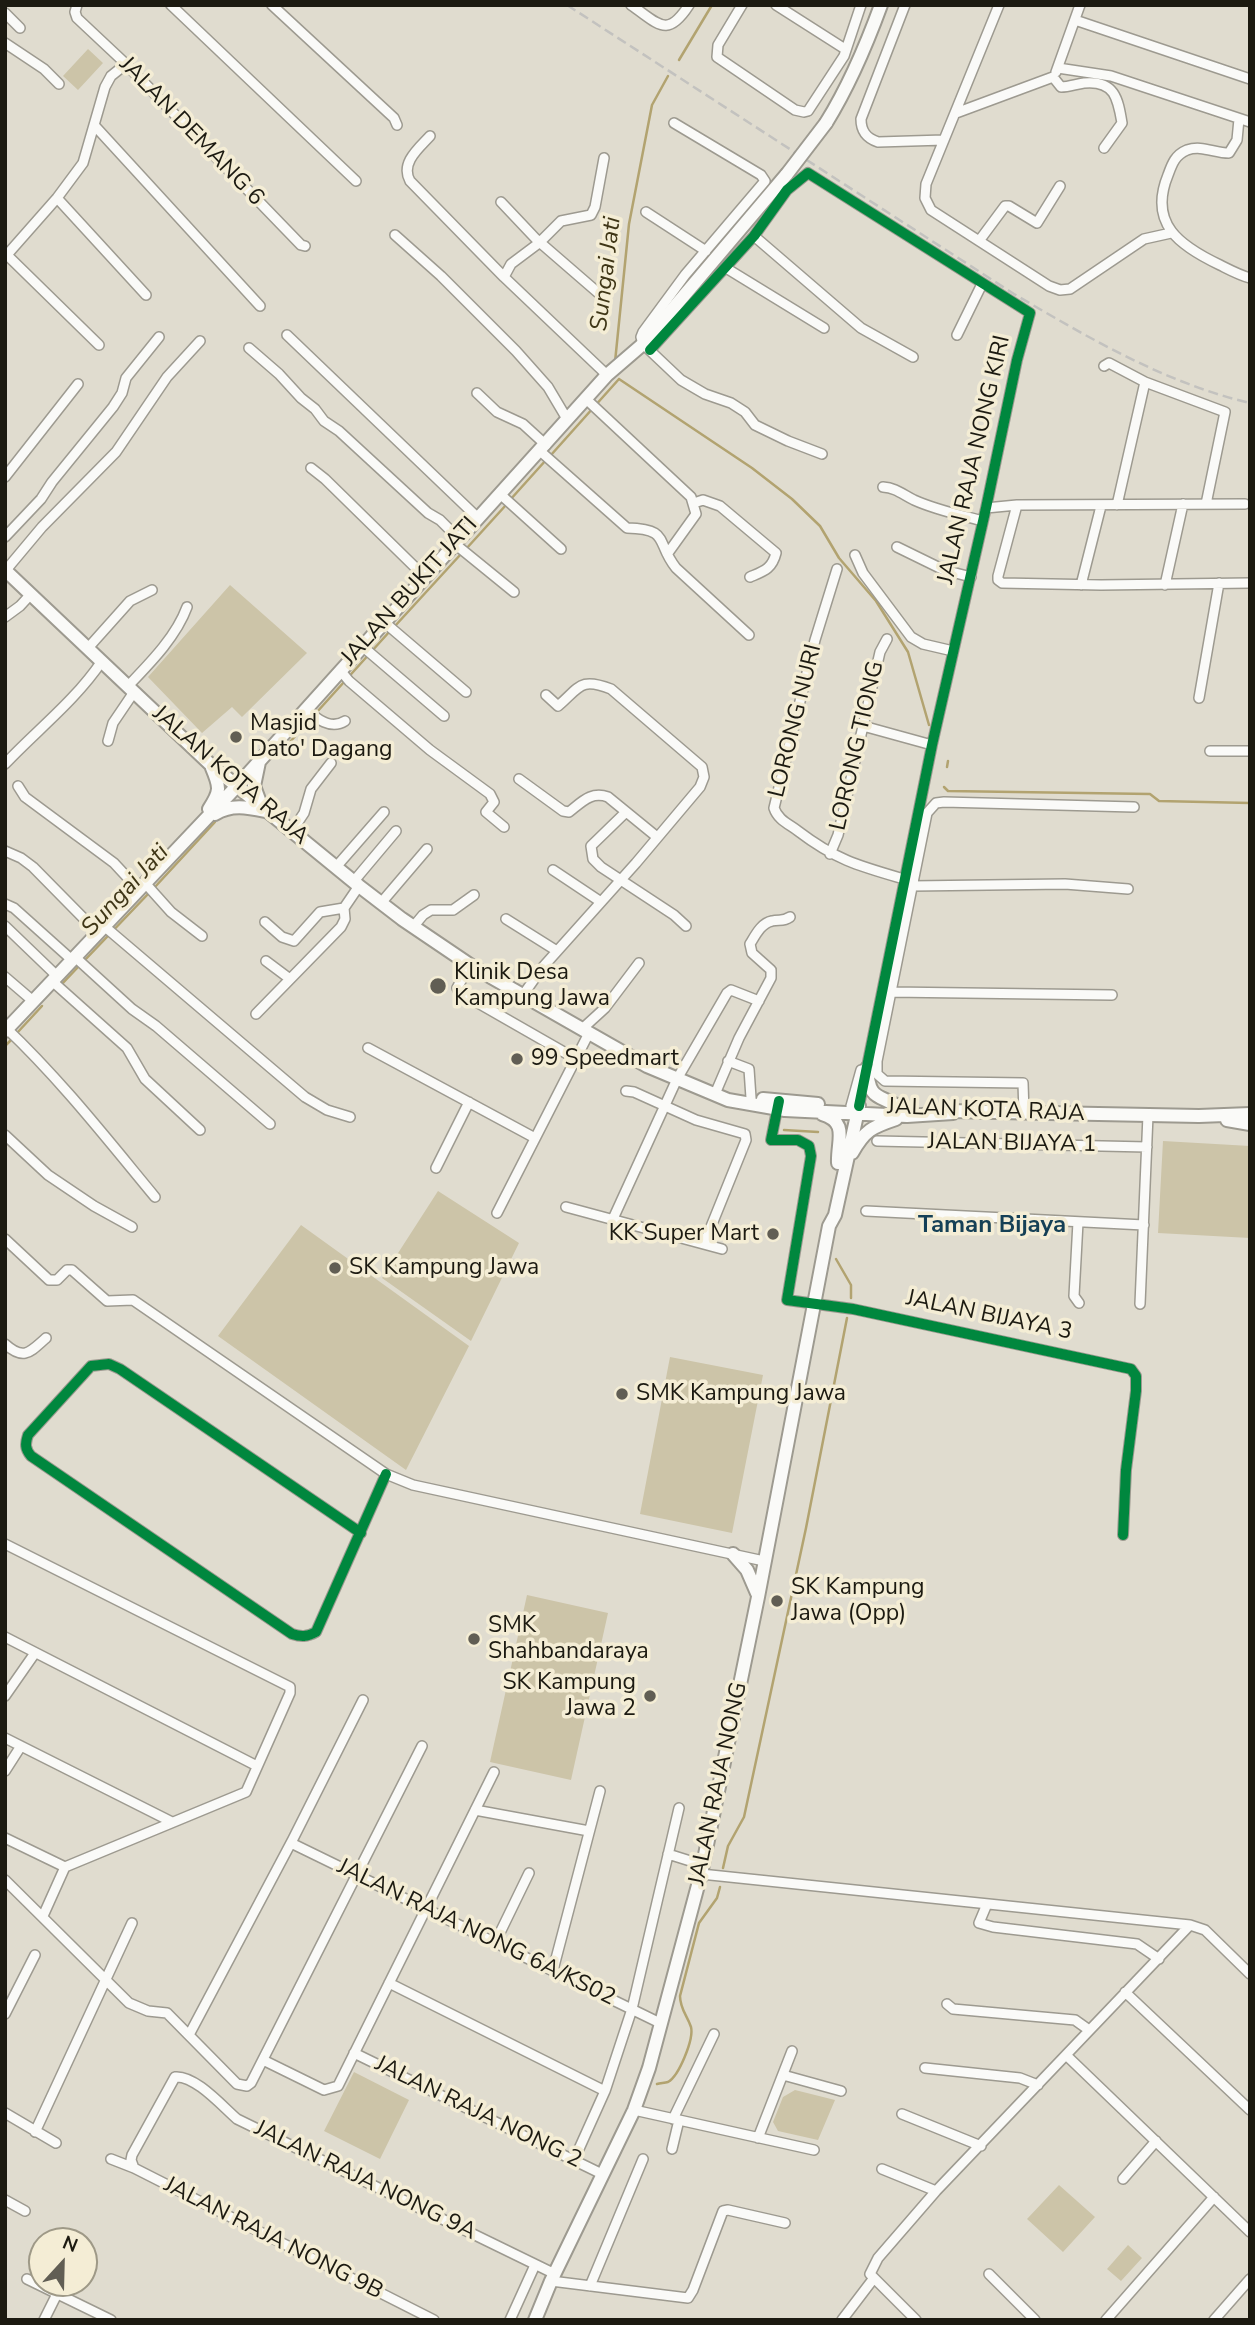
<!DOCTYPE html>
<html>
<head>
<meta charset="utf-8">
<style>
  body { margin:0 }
  #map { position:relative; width:1255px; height:2325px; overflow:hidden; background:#e0dccf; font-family:"Nunito Sans",sans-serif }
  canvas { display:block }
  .frame { position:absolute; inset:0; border:7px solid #1c1a11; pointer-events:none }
  .north { position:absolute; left:28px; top:2227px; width:70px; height:70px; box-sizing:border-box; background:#f4edd5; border:2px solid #9e9987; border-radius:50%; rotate:22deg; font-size:19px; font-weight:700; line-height:28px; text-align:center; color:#1c1a11 }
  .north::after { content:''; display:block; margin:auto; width:24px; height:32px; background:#615e54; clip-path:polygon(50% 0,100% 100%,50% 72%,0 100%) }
</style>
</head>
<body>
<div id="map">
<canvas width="1255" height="2325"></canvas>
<div class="frame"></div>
<div class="north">N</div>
</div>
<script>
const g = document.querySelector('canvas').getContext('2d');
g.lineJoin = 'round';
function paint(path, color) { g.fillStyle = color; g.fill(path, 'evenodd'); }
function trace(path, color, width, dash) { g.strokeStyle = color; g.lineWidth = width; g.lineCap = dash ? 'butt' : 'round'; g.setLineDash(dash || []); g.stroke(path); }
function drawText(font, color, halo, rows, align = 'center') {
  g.font = font + ' "Nunito Sans",sans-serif'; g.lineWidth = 7; g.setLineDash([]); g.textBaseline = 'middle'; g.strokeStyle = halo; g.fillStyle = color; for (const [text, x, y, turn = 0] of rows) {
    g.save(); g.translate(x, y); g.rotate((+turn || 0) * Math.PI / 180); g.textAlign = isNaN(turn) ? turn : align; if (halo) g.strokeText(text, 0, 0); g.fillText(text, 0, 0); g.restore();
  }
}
paint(new Path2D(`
  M88,49L103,63L78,90L63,76Z
  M230,585L307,653L242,717L232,707L202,733L148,677Z
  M1163,1141L1250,1146V1238L1158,1233Z
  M438,1191L519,1243L471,1341L382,1278Z
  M301,1225L469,1346L406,1470L218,1336Z
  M670,1357L763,1375L732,1533L640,1514Z
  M527,1595L608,1613L571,1780L490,1762Z
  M354,2072L409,2100L380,2159L324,2131Z
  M795,2090L835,2100L818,2140L778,2131L773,2122L783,2097Z
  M1059,2185L1095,2217L1063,2252L1027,2219Z
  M1128,2245L1142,2258L1121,2281L1107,2269Z`), '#ccc4a8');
trace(new Path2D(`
  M679,60L712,5
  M615,362L629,224L652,105L668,76
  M619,379L752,468L792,499L820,526L839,558L876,601L908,652L929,725
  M551,455L619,379
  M510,500L546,460
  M466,549L506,505
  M395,626L461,554
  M289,743L390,631
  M947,767L948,761
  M944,787L948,791L1150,794L1159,801L1250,803
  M154,888L215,822
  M84,961L149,893
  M62,984L79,966
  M17,1033L42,1006
  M5,1046L13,1038
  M784,1130L818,1132
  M836,1259L851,1285V1298
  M723,1868L728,1846L744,1817L806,1528L847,1318
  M657,2084C660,2083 664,2083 668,2082C679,2076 694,2039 691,2027C687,2015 680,2009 680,1996L699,1923L717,1898L720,1887`), '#b2a370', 2.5);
const street = new Path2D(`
  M77,5L75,12L77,18L126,64L301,245L305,246
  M171,5L356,181
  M272,5L394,118L397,125
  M631,5C659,24 667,39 689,5
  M742,5L718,45L717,57L795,110L804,112L808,111L844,56L861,5
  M776,5L845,49
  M905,5L861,119C861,131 866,138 878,142L944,140
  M999,5L926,184L925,198L931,210L1049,286L1060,290L1070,289L1144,239L1171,233
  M5,13L20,28
  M1075,20L1250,79
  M5,43L44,69L59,84
  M1058,68L1111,76L1250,122
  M1056,72L1080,5
  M1053,77L1061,87C1069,87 1076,84 1084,83C1115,80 1118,99 1122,123L1104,148
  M956,113L1053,77
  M1239,119L1237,140L1229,153C1214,153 1202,145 1187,150C1175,155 1172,164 1168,175C1148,224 1180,246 1220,265C1230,270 1239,275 1250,278
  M674,123L761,175L765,181L685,275L643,332L641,337L643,344L681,380L705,394L731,403L745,412L755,425L788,441L822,454
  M94,125L260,306
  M430,136C419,148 400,163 410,181L504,277L607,375
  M57,198L146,295
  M501,202L536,239L603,297
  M646,212L706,251
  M395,235L441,276L516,351L548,387L567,419
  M754,236L861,328L913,357
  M979,241L1005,206H1009L1037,223L1060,186
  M7,255L99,345
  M5,257L57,198L83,163L105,87L111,76L126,64
  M726,268L824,328
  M504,277L511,264L539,243L561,221L591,215L595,207L604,158
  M287,335L477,517
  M957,335L982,284
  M249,348L279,374L301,398L315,409L324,421L339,431L428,513L440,520L459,539
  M650,350L754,236L787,190L808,173L1030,313L1017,360L986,508L932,745L859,1106
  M1104,366L1109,363L1145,382L1225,412L1206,504
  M477,393L497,412L523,424L546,445
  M586,399L691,497L696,514L668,553
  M540,451L627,528C671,529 655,542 676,568L749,635
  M311,468L325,479L425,577
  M5,477L78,384
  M883,487C896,488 902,494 914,500C936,510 960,515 983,521
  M500,494L561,549
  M694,503L703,500L720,506L776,553C772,569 764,571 750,577
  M1017,505L998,576V580L1002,583L1101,585L1250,583
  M1117,505L1145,382
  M986,508L1017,505L1245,504
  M5,537L41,499L52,482L113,407L122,393L126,378L159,337
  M455,544L514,592
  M897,547L944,570L971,577
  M855,555L863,573L911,637L923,644L953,651
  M837,569L815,640L774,808C778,820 789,824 798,831C836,860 859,866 904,879
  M6,570L42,527L116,452L167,377L200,341
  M1081,585L1101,506
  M1165,585L1183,504
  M5,617L20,606L31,594
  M384,622L466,692
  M362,646L444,716
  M88,648L130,601L152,590
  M340,670L349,681L430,750L490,794L494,802L486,812L504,827
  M128,686C150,663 176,637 187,607
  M1199,698L1219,583
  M306,708C316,719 331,730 345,721
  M863,726L932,745
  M108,741L113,723L134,692
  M1210,751H1250
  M5,764C37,730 75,701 102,661
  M519,779L563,811L569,812C582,802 591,791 608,797L657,837
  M18,786L25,797L114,863L139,890
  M626,812L591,846L593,859L601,867L674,915L686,926
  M292,831L304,813L311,789L331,763
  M5,851L21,858L33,867L98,933
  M830,854L838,835L880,652L887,639
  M336,867L384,812
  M553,870L601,902
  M354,881L396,831
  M145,883L171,912L202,936
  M912,886L1065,884L1128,889
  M381,903L427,849
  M5,904L14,908L72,960
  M506,919L557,951
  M265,922L282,937L294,941L320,912L344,908L359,886
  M5,926L57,976
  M104,926L305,1097L327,1110L350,1117
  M413,927L423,915L431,910H453L474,895
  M75,957L132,1009L156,1026L270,1124
  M266,961L290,979
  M470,965L457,988L459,992L576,1059
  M5,977L33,1001
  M52,981L127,1048L145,1079L200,1130
  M891,992L1112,995
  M523,995L542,968L636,863L700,787L704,777L702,767L611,689C580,677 580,687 558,706L546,695
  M256,1014L341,927L345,919L344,908
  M5,1027C60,1079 107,1139 155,1197
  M582,1029L605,1008L639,963
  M368,1048L535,1138
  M728,1061L749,1069L751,1098
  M626,1091L634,1092L696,1120L745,1134L746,1140L704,1244
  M715,1094L739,1038L771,978V970L752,953L750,944C755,936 761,923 772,921C779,919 783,922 790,917
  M778,1105L771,1140H798L809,1146L811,1156L787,1300L853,1309L1131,1369L1136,1376V1391L1126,1470L1123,1535
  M851,1106L861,1070
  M1024,1113L1023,1083L885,1081L877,1074V1061L927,813L936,803L944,802L1134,807
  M5,1135L48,1175L94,1206L132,1227
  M877,1141L1147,1147
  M436,1168L469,1102
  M566,1207L722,1249
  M866,1211L1144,1225
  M497,1213L589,1033
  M612,1221L677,1079L727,993L731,990L759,1001
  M1078,1222L1074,1296L1079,1303
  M5,1239L49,1280H57L67,1270H72L107,1301L133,1300L386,1474L413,1485L764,1561
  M1140,1304L1148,1115
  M5,1344C24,1361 30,1352 46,1338
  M361,1533L120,1369L109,1364L91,1366L28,1435C25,1444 25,1449 31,1456L292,1634C301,1637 307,1637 316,1632L386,1474
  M5,1544L290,1687V1693L246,1792L65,1867L43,1916
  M5,1637L257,1766
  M5,1696L35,1653
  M5,1738L172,1822
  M5,1771L21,1746
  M475,1810L589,1831
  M5,1838L65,1867
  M291,1843L660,2023
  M668,1854L703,1865
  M701,1874L1190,1925L1205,1930L1250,1974
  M5,1880L129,2003L148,2011L167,2013L237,2084L247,2086L251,2083L422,1746
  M987,1904L979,1923L993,1927L1137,1944L1159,1959
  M495,1943L529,1873
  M553,1970L600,1791
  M389,1983L605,2091
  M1125,1992L1250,2110
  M947,2004L953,2009L1075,2020L1089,2030
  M5,2014L35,1955
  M189,2035L293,1839L363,1700
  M354,2053L602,2174
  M1066,2055L1250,2232
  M263,2060L324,2090L338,2086L494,1772
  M925,2068L1020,2078L1038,2085
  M783,2075L841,2091
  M634,2110L814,2150
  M5,2113L56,2143
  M902,2114L981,2146
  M673,2119L714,2034
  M35,2132L132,1923
  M758,2138L792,2051
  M672,2149L679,2120
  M111,2159L134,2168L434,2320
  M574,2160L605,2091L632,2009L679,1808
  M134,2168L131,2160L132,2155L175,2077C195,2075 222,2106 237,2119L555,2274
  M882,2169L936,2191
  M1123,2179L1156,2141
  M5,2200L25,2211
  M989,2274L1035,2320
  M27,2279L111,2320
  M551,2281L688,2298L693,2290L723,2211L728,2210L785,2223
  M590,2286L643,2159
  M44,2320L57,2294
  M510,2320L535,2265
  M842,2320L874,2278
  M916,2320L870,2274L878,2258L936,2191L1190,1925
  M1106,2320L1214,2197
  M1214,2320L1250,2279`);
const secondary = new Path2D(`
  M826,123C849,86 866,46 881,5
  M5,570L211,765L359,886L402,919L470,965L589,1033L647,1066L728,1100L785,1110L907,1116L953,1113
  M259,762L254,786L261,805
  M209,809C221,791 220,787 212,768
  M215,814C231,804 247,807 265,811
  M5,1031L237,786L607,375L643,344L787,174
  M867,1068C869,1103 880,1093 902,1109
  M763,1099L818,1104
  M948,1111L1199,1116L1250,1114
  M822,1114C849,1122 837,1141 838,1163
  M1227,1120L1250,1124
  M852,1153C865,1130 872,1127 896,1119
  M733,1554L747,1570L757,1593
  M535,2320L551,2281L634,2110L649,2068L701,1874L758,1597L829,1226L835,1215L859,1106`);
trace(street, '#9d9a90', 12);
trace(secondary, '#9d9a90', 16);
trace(street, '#fafaf8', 9);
trace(secondary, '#fafaf8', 12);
trace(new Path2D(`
  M567,5L1014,294C1089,338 1165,383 1250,403`), '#c3c2bf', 2.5, [10, 5]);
const secondaryBridge = new Path2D(`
  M787,174L826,123`);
trace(secondaryBridge, '#9d9a90', 16, []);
trace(secondaryBridge, '#fafaf8', 12);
trace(new Path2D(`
  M650,350L754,236L787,190L808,173L1030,313L1017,360L986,508L932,745L859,1106
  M779,1101L771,1140H798L809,1146L811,1156L787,1300L853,1309L1131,1369L1136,1376V1391L1126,1470L1123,1535
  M361,1533L120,1369L109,1364L91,1366L28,1435C25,1444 25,1449 31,1456L292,1634C301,1637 307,1637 316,1632L386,1474`), '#00873e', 10);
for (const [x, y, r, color] of [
  [236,737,7,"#615e54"],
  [438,986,9,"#615e54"],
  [517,1059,7,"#615e54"],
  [773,1234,7,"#615e54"],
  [335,1268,7,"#615e54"],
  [622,1394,7,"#615e54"],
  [777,1601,7,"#615e54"],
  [474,1639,7,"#615e54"],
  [650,1696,7,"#615e54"]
]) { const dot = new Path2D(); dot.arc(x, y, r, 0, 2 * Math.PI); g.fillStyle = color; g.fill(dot); trace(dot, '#f4edd5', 2.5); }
drawText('23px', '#1c1a11', '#f4edd5', [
  ["JALAN DEMANG 6",191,132,46],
  ["JALAN RAJA NONG KIRI",975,460,-77],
  ["JALAN BUKIT JATI",410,592,-48],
  ["LORONG NURI",796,721,-76],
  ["LORONG TIONG",858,746,-77],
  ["JALAN KOTA RAJA",230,776,41],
  ["JALAN KOTA RAJA",986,1111,2],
  ["JALAN BIJAYA 1",1012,1144,1],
  ["JALAN BIJAYA 3",989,1316,12],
  ["JALAN RAJA NONG",719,1784,-78],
  ["JALAN RAJA NONG 6A/KS02",476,1933,26],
  ["JALAN RAJA NONG 2",478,2113,26],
  ["JALAN RAJA NONG 9A",365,2181,26],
  ["JALAN RAJA NONG 9B",273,2239,27]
]);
drawText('23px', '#1c1a11', '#f4edd5', [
  ["Masjid",250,724],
  ["Dato' Dagang",250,750],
  ["Klinik Desa",454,973],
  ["Kampung Jawa",454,999],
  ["99 Speedmart",531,1059],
  ["KK Super Mart",759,1234,"right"],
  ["SK Kampung Jawa",349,1268],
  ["SMK Kampung Jawa",636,1394],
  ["SK Kampung",791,1588],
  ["Jawa (Opp)",791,1614],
  ["SMK",488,1626],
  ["Shahbandaraya",488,1652],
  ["SK Kampung",636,1683,"right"],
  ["Jawa 2",636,1709,"right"]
], 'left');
drawText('italic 24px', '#3f3617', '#f4edd5', [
  ["Sungai Jati",607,274,-83],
  ["Sungai Jati",126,891,-47]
]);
drawText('bold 24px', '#154056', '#f4edd5', [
  ["Taman Bijaya",992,1226]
]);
</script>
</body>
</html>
